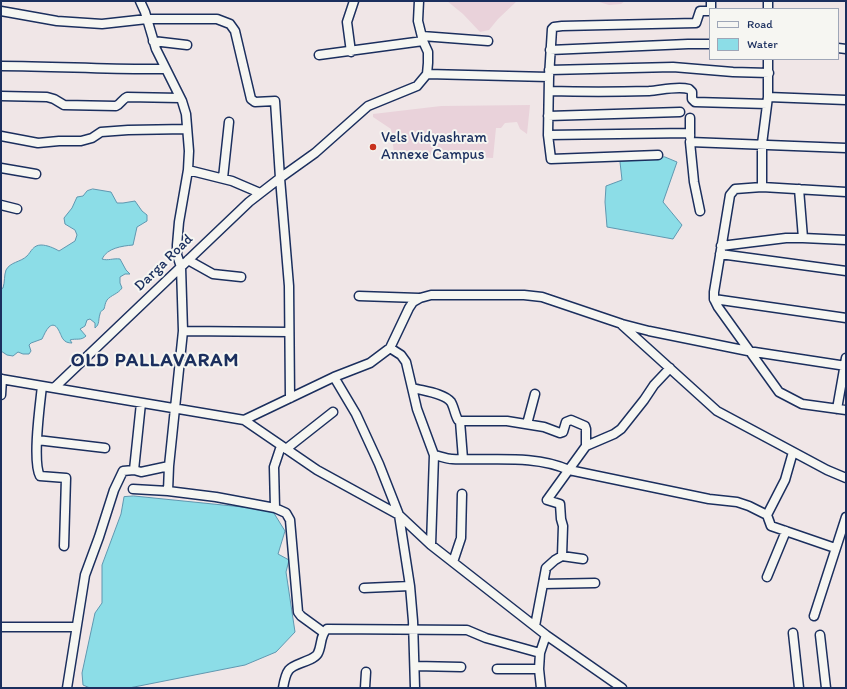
<!DOCTYPE html>
<html>
<head>
<meta charset="utf-8">
<style>
  body { margin:0 }
  #map { position:relative; width:847px; height:689px; overflow:hidden; background:#f0e6e7; font-family:Itim,sans-serif }
  canvas { display:block }
  .frame { position:absolute; inset:0; border:2px solid #1b2f5e; pointer-events:none }
  .legend { position:absolute; left:709px; top:8px; width:130px; height:52px; box-sizing:border-box; background:#f6f6f2; border:1px solid #9ea6b7; margin:0; padding:5px 7px; list-style:none; font-size:12px; color:#1b2f5e }
  .legend li { display:flex; align-items:center; gap:8px; height:20px }
  .legend b { width:20px; border:1px solid #9ea6b7 }
</style>
</head>
<body>
<div id="map">
<canvas width="847" height="689"></canvas>
<div class="frame"></div>
<ul class="legend">
<li><b style="height:5px;background:#f6f6f2"></b>Road</li>
<li><b style="height:11px;background:#8cdde7"></b>Water</li>
</ul>
</div>
<script>
const g = document.querySelector('canvas').getContext('2d');
g.lineJoin = 'round';
function paint(path, color) { g.fillStyle = color; g.fill(path, 'evenodd'); }
function trace(path, color, width, dash) { g.strokeStyle = color; g.lineWidth = width; g.lineCap = dash ? 'butt' : 'round'; g.setLineDash(dash || []); g.stroke(path); }
function drawText(font, color, halo, rows, align = 'center') {
  g.font = font + ' Itim,sans-serif'; g.lineWidth = 4; g.setLineDash([]); g.textBaseline = 'middle'; g.strokeStyle = halo; g.fillStyle = color; for (const [text, x, y, turn = 0] of rows) {
    g.save(); g.translate(x, y); g.rotate((+turn || 0) * Math.PI / 180); g.textAlign = isNaN(turn) ? turn : align; if (halo) g.strokeText(text, 0, 0); g.fillText(text, 0, 0); g.restore();
  }
}
paint(new Path2D(`
  M447,1H517L498,19L489,30L480,32L463,14Z
  M596,1H625L621,4L609,5Z
  M530,105L527,134L520,129L517,122L505,123L501,128H496L493,158L394,153L391,129L373,117V114L441,106Z`), '#e9d2da');
const water = new Path2D(`
  M665,157L677,162L663,202L682,225L673,239L607,227L605,202L606,186L622,180L620,162Z
  M93,189L111,192L117,203H123L135,201L142,211L147,215V221L137,227L133,245C122,246 107,248 102,259C108,261 113,258 120,259L126,270L130,274H125L120,277V283L122,288C118,294 111,295 107,300C105,303 105,306 104,309C101,312 101,310 100,314C98,320 100,324 95,328V323L90,319L87,320L85,326L80,329L86,336C81,341 76,338 70,340L72,343C68,343 65,342 63,339C60,335 57,320 49,327C46,330 44,335 42,339L31,343L29,345L31,351L29,354H23L18,352L13,356L7,355L1,351V289L3,288C5,282 4,275 6,270C10,262 21,262 27,256C31,252 33,245 41,245C47,245 54,248 59,251L75,241L77,235L75,230L65,224L64,218L72,208L77,197L83,196L87,191Z
  M134,496L272,510L285,531L278,554L289,560L286,572L295,632L276,652L245,665L129,688H90L83,685L82,673L95,613L102,603V565L121,514L124,497Z`);
paint(water, '#8cdde7');
trace(water, '#5f97b0', 1);
const street = new Path2D(`
  M140,1L145,12L156,49L182,101L186,114L189,151L188,170L179,222L177,245V255L181,267L183,331L169,466L168,491L216,497L275,508L286,513L290,520L298,612L301,616L323,632
  M711,9V1
  M768,9V1
  M1,11L57,21L102,24L147,19H217L230,24L235,31L251,99L255,102L275,101L280,178L249,202L54,388L1,379
  M422,36L488,41
  M153,41L187,45
  M838,48L846,49
  M550,50L688,44H710
  M351,52L347,22L354,1
  M319,55L423,41
  M1,66C56,66 110,70 165,69
  M549,70L673,67L733,72L769,73
  M427,74L549,77
  M549,91C582,92 615,92 649,91C662,90 677,86 689,89L692,92V99L695,102L767,104
  M1,96L47,97L54,99L64,105L116,106C121,104 122,99 127,97L180,98
  M768,97L846,100
  M548,116L680,112
  M690,118V137
  M548,135L688,133L690,135
  M1,136L38,143L59,141H81L92,138L101,132L128,130L187,129
  M658,155L551,159L548,135L549,77L552,29L554,27L562,26L696,23L700,11H710
  M1,168L36,174
  M188,170L232,181L260,193
  M223,178L229,122
  M762,187V144L768,97V59
  M799,189L803,238
  M846,192L762,187L735,189L730,195L714,292V299L718,307L779,392L802,404L846,410
  M1,205L17,209
  M700,211L694,182L690,142L846,148
  M721,246L786,238H803L846,240
  M720,254L846,271
  M188,260L213,274L241,277
  M359,296L419,298
  M714,299L846,318
  M622,325L717,411L827,470L846,478
  M183,331L289,332
  M390,348L401,355L406,362L417,409L434,455C440,456 446,459 452,459C490,461 534,454 569,470L709,499L737,502L749,506L767,515L785,480L793,452
  M334,377L356,414L379,464L399,515L410,586L413,621L415,688
  M42,386C40,405 32,461 40,476L66,478L64,546
  M54,388L244,420L317,470L399,515L431,545L546,635L622,688
  M413,388C423,391 444,393 451,402C454,407 455,415 458,420L460,421L463,459
  M1,395L2,379
  M290,398L289,286L280,178L315,153L368,106L417,86L427,74L428,63V52L423,41L418,21L419,1
  M141,403L134,470L141,472L169,466
  M837,409L846,358
  M244,420L334,377L370,363L390,348L409,308L413,302L420,298L431,295H524L542,297L622,324L649,331L748,351L846,366
  M460,421H507L544,427L560,433L563,432L566,422L571,420L585,426L586,429V446
  M527,424L535,394
  M37,440L105,448
  M286,449L333,412
  M133,489L168,491
  M275,508L274,467L281,446
  M767,515L771,526L835,548
  M431,545L434,455
  M562,556L563,526L561,519L560,504L547,500L586,446L614,434L621,429L644,400L654,385L670,368
  M453,562L461,538L462,494
  M767,577L786,531
  M543,584L595,583
  M364,588L410,586
  M814,616L846,517
  M535,626L546,568L555,560L562,556L583,559
  M1,627H76
  M793,633L799,688
  M820,635L826,688
  M415,666L461,667
  M497,669H539
  M67,688L85,575L99,537L114,490L123,471L134,470
  M283,688C287,664 291,668 311,659C314,657 317,656 318,653C322,645 320,635 327,629L467,630L486,638L540,653
  M365,688L366,672
  M541,688L539,669L540,653L546,635`);
trace(street, '#1b2f5e', 11);
trace(street, '#f6f6f2', 8);
for (const [x, y, r, color] of [
  [373,147,4,"#c8321e"]
]) { const dot = new Path2D(); dot.arc(x, y, r, 0, 2 * Math.PI); g.fillStyle = color; g.fill(dot); trace(dot, '#f6f6f2', 1.5); }
drawText('15px', '#1b2f5e', '#f6f6f2', [
  ["Vels Vidyashram",381,138],
  ["Annexe Campus",381,155]
], 'left');
drawText('15px', '#1b2f5e', '#f6f6f2', [
  ["Darga Road",164,263,-44]
]);
g.letterSpacing = '1px';
drawText('bold 19px', '#1b2f5e', '#f6f6f2', [
  ["OLD PALLAVARAM",155,361]
]);
g.letterSpacing = '0px';
</script>
</body>
</html>
